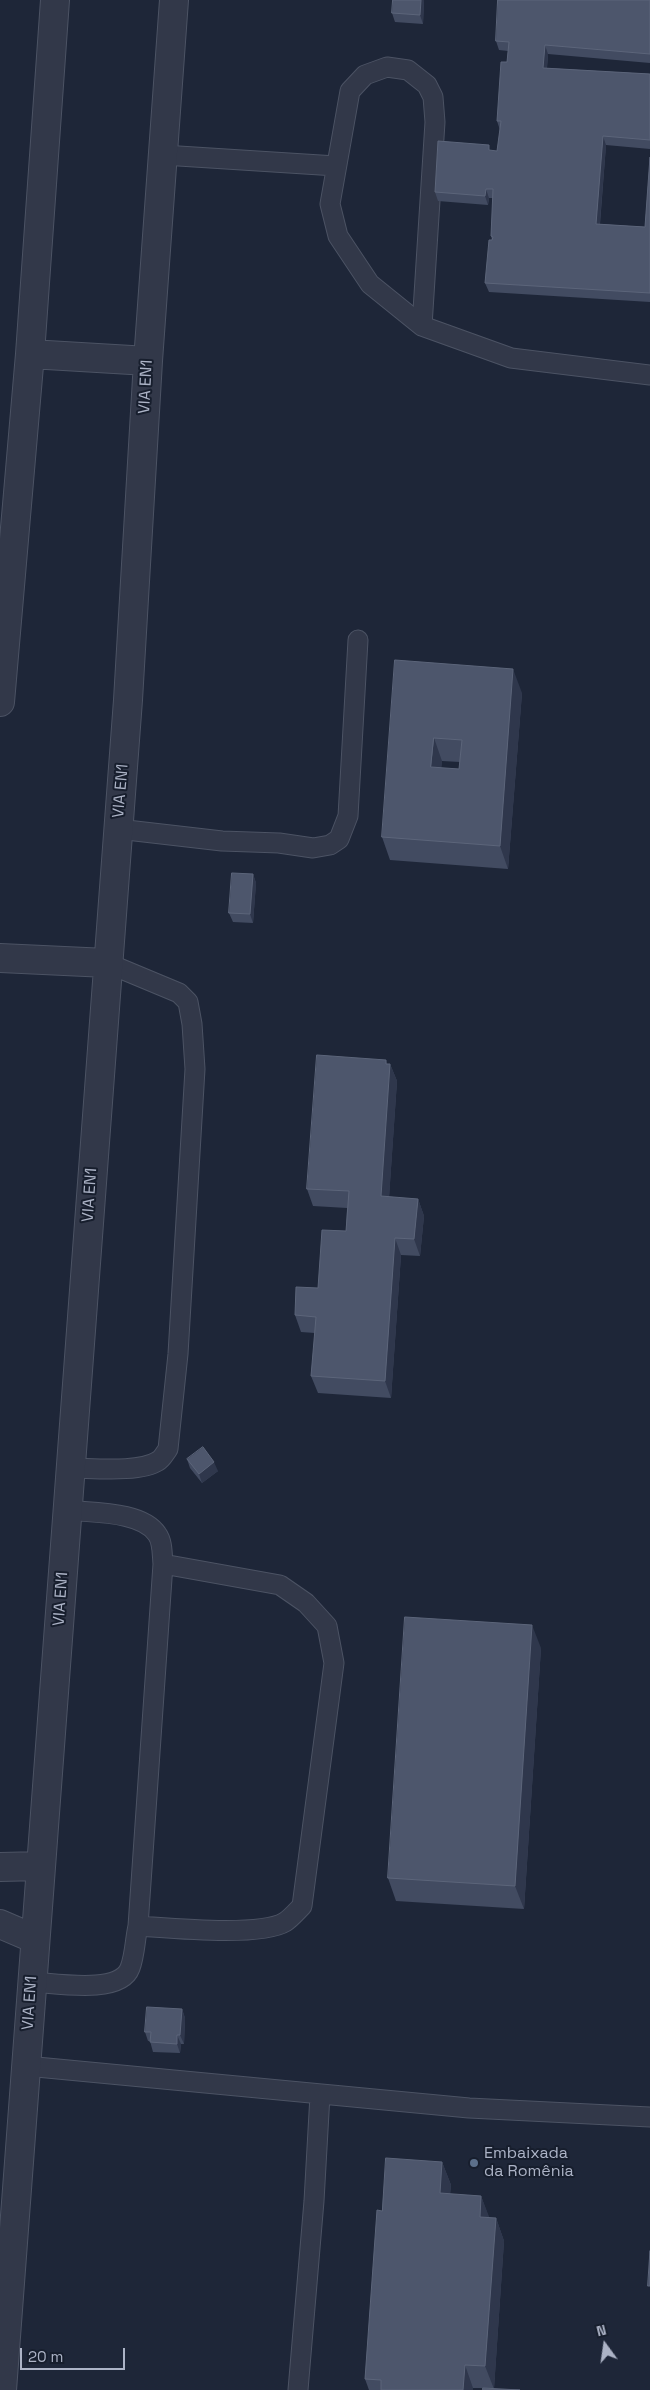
<!DOCTYPE html>
<html>
<head>
<meta charset="utf-8">
<style>
  body { margin:0 }
  #map { position:relative; width:650px; height:2390px; overflow:hidden; background:#1e2638; font-family:"Space Grotesk",sans-serif }
  canvas { display:block }
  .north { position:absolute; left:580px; top:2320px; width:50px; height:50px; -webkit-text-stroke:4px #171e2d; paint-order:stroke; rotate:346deg; font-size:14px; font-weight:700; line-height:20px; text-align:center; color:#acb3c6 }
  .north::after { content:''; display:block; margin:auto; width:18px; height:22px; background:#acb3c6; clip-path:polygon(50% 0,100% 100%,50% 72%,0 100%) }
  .scale { position:absolute; left:20px; top:2348px; width:105px; height:22px; box-sizing:border-box; border:2px solid #acb3c6; border-top:0; padding-left:6px; font-size:15px; line-height:18px; white-space:nowrap; color:#acb3c6; -webkit-text-stroke:4px #171e2d; paint-order:stroke }
</style>
</head>
<body>
<div id="map">
<canvas width="650" height="2390"></canvas>
<div class="north">N</div>
<div class="scale">20 m</div>
</div>
<script>
const g = document.querySelector('canvas').getContext('2d');
g.lineJoin = 'round';
function trace(path, color, width, dash) { g.strokeStyle = color; g.lineWidth = width; g.lineCap = dash ? 'butt' : 'round'; g.setLineDash(dash || []); g.stroke(path); }
function paint(path, color) { g.fillStyle = color; g.fill(path, 'evenodd'); }
function drawText(font, color, halo, rows, align = 'center') {
  g.font = font + ' "Space Grotesk",sans-serif'; g.lineWidth = 4; g.setLineDash([]); g.textBaseline = 'middle'; g.strokeStyle = halo; g.fillStyle = color; for (const [text, x, y, turn = 0] of rows) {
    g.save(); g.translate(x, y); g.rotate((+turn || 0) * Math.PI / 180); g.textAlign = isNaN(turn) ? turn : align; if (halo) g.strokeText(text, 0, 0); g.fillText(text, 0, 0); g.restore();
  }
}
const service = new Path2D(`
  M163,155L336,166
  M422,326L435,122L433,97L427,85L408,70L387,67L365,75L350,91L330,204L338,236L370,284L422,326L511,358L650,375
  M118,829L222,841L279,843L313,848L330,845L339,839L348,816L358,640
  M70,1468C92,1468 140,1473 158,1461C162,1459 165,1453 168,1449L178,1354L195,1069L192,1024L188,1002L179,993L107,963
  M138,1926C170,1928 260,1937 285,1922C291,1918 297,1911 302,1906L334,1663L327,1626L306,1603L280,1585L163,1564
  M32,1982C55,1983 120,1995 130,1968C135,1955 135,1939 138,1926L163,1564C162,1555 163,1542 157,1534C142,1511 93,1513 67,1510
  M26,2066L469,2108L650,2117
  M298,2390L314,2201L320,2095`);
const tertiary = new Path2D(`
  M30,354L148,361
  M0,702L30,354L55,0
  M0,958L107,963
  M0,1867L41,1866
  M0,1924L35,1939
  M2,2390L128,700L148,361L174,0`);
trace(service, '#4c5364', 21);
trace(tertiary, '#4c5364', 30);
trace(service, '#323849', 19);
trace(tertiary, '#323849', 28);
paint(new Path2D(`
  M424,0L423,24L395,22L392,13Z
  M650,0V63L548,54L547,68L650,74V149L606,145L600,224L645,227L650,157V302L489,292L485,283L492,240L491,236L493,198H489L488,205L438,201L435,192L491,151H497L500,130L497,121L507,62L508,51L499,50L496,41Z
  M395,660L522,693L508,869L390,860L382,837ZM442,761L460,762L459,769L441,768Z
  M253,874L256,883L253,923L233,922L229,913Z
  M390,1064L397,1081L389,1197L418,1199L424,1216L420,1256L401,1255L391,1398L318,1393L311,1376L315,1333L301,1332L295,1315L318,1288L346,1231L347,1208L313,1206L307,1189Z
  M187,1459L218,1471L202,1483L190,1468Z
  M541,1648L524,1909L396,1901L388,1878Z
  M182,2009L185,2018L184,2044H181L180,2053L153,2052L150,2041H148L145,2032Z
  M442,2162L451,2185L450,2194L481,2196L489,2218H496L504,2241L494,2388H473V2390H369L365,2379L382,2211Z`), '#424b61');
paint(new Path2D(`
  M421,0H424L423,24L420,15Z
  M545,45L548,54L546,77L543,68Z
  M603,136L606,145L599,233L596,224Z
  M486,189L489,198L488,205L485,196Z
  M513,669L522,693L508,869L500,846Z
  M434,738L442,761L439,790L431,767Z
  M253,874L256,883L253,923L250,914Z
  M386,1060L390,1071V1064L397,1081L388,1213L381,1196Z
  M418,1199L424,1216L420,1256L414,1239Z
  M395,1238L401,1255L391,1398L385,1381Z
  M214,1462L218,1471L202,1483L199,1474Z
  M532,1625L541,1648L524,1909L515,1886Z
  M182,2009L185,2018L184,2044L180,2035Z
  M177,2035L181,2044L180,2053L177,2044Z
  M442,2162L451,2185L448,2216L440,2193Z
  M481,2196L490,2219L480,2217Z
  M496,2218L504,2241L494,2389L485,2366Z
  M465,2365L473,2388V2390H463Z`), '#2f374c');
const building = new Path2D(`
  M393,0H421L420,15L392,13Z
  M498,0H650V54L545,45L543,68L650,74V140L603,136L596,224L645,227L650,157V293L485,283L489,240H492L493,237L491,236L493,189H486L485,196L435,192L438,141L489,145V150L497,151L501,121H497L501,62H507L509,42L496,41Z
  M395,660L513,669L500,846L382,837ZM434,738L462,740L459,769L431,767Z
  M232,873L253,874L250,914L229,913Z
  M317,1055L386,1060V1064H390L381,1196L418,1199L414,1239L395,1238L385,1381L311,1376L316,1317L295,1315L296,1287L318,1288L322,1230L346,1231L349,1191L307,1189Z
  M203,1447L214,1462L199,1474L187,1459Z
  M405,1617L532,1625L515,1886L388,1878Z
  M147,2007L182,2009L180,2035H177V2044L150,2042L151,2032H145Z
  M386,2158L442,2162L440,2193L481,2196L480,2217L496,2218L485,2366L465,2365L463,2390H381V2380L365,2379L377,2210L382,2211Z
  M650,2251V2286H648Z
  M483,2388L520,2390H483Z`);
paint(building, '#4d566c');
trace(building, '#5c657a', 1);
for (const [x, y, r, color] of [
  [474,2163,5,"#5c6f8a"]
]) { const dot = new Path2D(); dot.arc(x, y, r, 0, 2 * Math.PI); g.fillStyle = color; g.fill(dot); trace(dot, '#171e2d', 2); }
drawText('16px', '#acb3c6', '#171e2d', [
  ["VIA EN1",146,387,-87],
  ["VIA EN1",121,791,-85],
  ["VIA EN1",90,1195,-86],
  ["VIA EN1",61,1599,-86],
  ["VIA EN1",30,2003,-86]
]);
drawText('16px', '#acb3c6', '#171e2d', [
  ["Embaixada",484,2154],
  ["da Romênia",484,2172]
], 'left');
</script>
</body>
</html>
